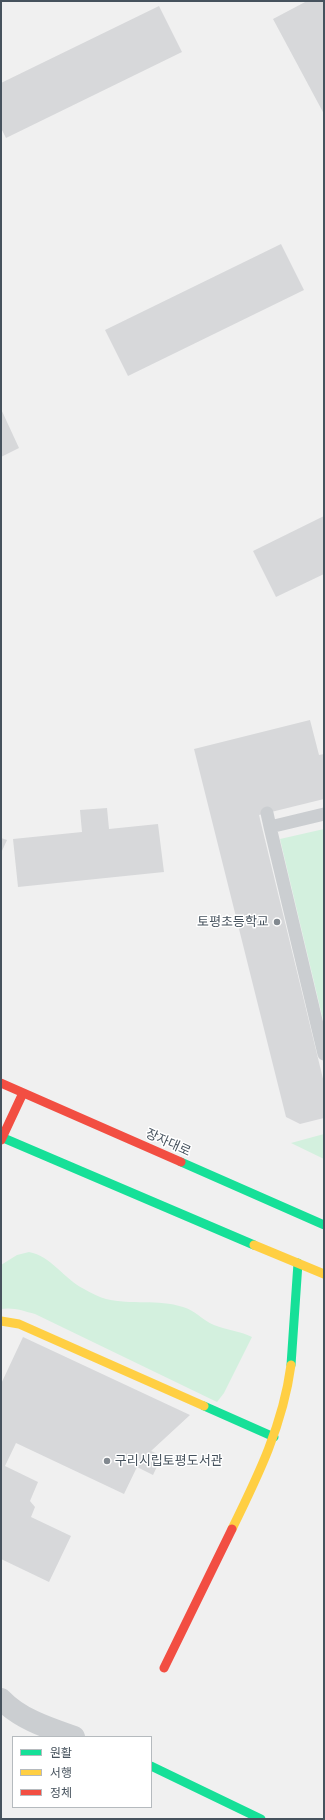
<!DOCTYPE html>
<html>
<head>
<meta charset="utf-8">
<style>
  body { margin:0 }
  #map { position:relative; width:325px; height:1820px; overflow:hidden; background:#f0f0f0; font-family:Manrope,"Noto Sans KR",sans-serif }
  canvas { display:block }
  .frame { position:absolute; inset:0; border:2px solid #46525d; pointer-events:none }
  .legend { position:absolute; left:12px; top:1736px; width:140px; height:72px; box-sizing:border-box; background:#fff; border:1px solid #b5babe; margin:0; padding:5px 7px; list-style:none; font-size:12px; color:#46525d }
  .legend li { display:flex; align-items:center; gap:8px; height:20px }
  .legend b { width:20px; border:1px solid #b5babe }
</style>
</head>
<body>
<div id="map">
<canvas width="325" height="1820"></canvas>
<div class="frame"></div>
<ul class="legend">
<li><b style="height:5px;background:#16e098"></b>원활</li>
<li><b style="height:5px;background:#ffcf43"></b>서행</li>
<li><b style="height:5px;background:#f24e42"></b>정체</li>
</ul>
</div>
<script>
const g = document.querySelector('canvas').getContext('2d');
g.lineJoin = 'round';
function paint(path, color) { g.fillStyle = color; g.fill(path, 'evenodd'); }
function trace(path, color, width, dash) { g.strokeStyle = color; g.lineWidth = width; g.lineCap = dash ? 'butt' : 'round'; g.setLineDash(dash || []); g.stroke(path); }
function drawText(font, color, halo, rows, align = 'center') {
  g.font = font + ' Manrope,"Noto Sans KR",sans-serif'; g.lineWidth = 3; g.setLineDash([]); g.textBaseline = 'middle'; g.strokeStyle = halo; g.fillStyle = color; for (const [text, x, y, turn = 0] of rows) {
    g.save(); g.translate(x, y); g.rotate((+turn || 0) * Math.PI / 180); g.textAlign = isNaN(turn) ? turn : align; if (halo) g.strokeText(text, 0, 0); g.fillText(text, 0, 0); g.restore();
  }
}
paint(new Path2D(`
  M324,829V1024L280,839Z
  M324,1134V1159L291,1143Z
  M29,1252C51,1256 64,1279 84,1289C91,1293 99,1297 106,1299C131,1305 158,1299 183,1307C195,1310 202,1320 214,1325C227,1330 240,1331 252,1337L224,1393L217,1402L35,1314C24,1311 13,1307 1,1309V1265L17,1255Z`), '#d3f0de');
paint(new Path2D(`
  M307,1H322L324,4V114L273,19Z
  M159,6L182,52L6,138L1,128V83Z
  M281,244L304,290L128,376L105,330Z
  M1,409L19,448L1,457Z
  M324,516V574L276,597L253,551Z
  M310,720L319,755L324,754V799L259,815L324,1083V1118L300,1124L286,1117L194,749Z
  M107,808L109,829L158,824L164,872L18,887L13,839L82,832L80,810Z
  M1,838L7,840L1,853Z
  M23,1337L190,1415L151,1451L162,1456L153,1475L137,1467L124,1494L16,1443L5,1466L38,1482L30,1501L35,1507L31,1517L71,1536L49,1582L1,1559V1384Z`), '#d7d8da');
trace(new Path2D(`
  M267,813L270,827
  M324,814L270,827L324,1054`), '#cbced1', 13);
trace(new Path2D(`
  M1,1699C20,1719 48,1728 74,1737`), '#cbced1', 22);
trace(new Path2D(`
  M1,1137L254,1245
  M181,1162L324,1225
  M291,1365L298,1263
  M204,1406L274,1437
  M151,1766L261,1819`), '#16e098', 9);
trace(new Path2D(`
  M254,1245L324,1274
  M1,1321L19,1324L204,1406
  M232,1529C258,1476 283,1425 291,1365`), '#ffcf43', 9);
trace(new Path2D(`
  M1,1083L181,1162
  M1,1140L23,1093
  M164,1668L232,1529`), '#f24e42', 9);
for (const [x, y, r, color] of [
  [277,922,4,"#828990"],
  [107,1461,4,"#828990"]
]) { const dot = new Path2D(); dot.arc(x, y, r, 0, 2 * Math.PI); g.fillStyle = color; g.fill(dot); trace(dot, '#fff', 1.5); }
drawText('13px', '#46525d', '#fff', [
  ["토평초등학교",269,922],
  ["구리시립토평도서관",115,1461,"left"]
], 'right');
drawText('13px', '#46525d', '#fff', [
  ["장자대로",168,1143,24]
]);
</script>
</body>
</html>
